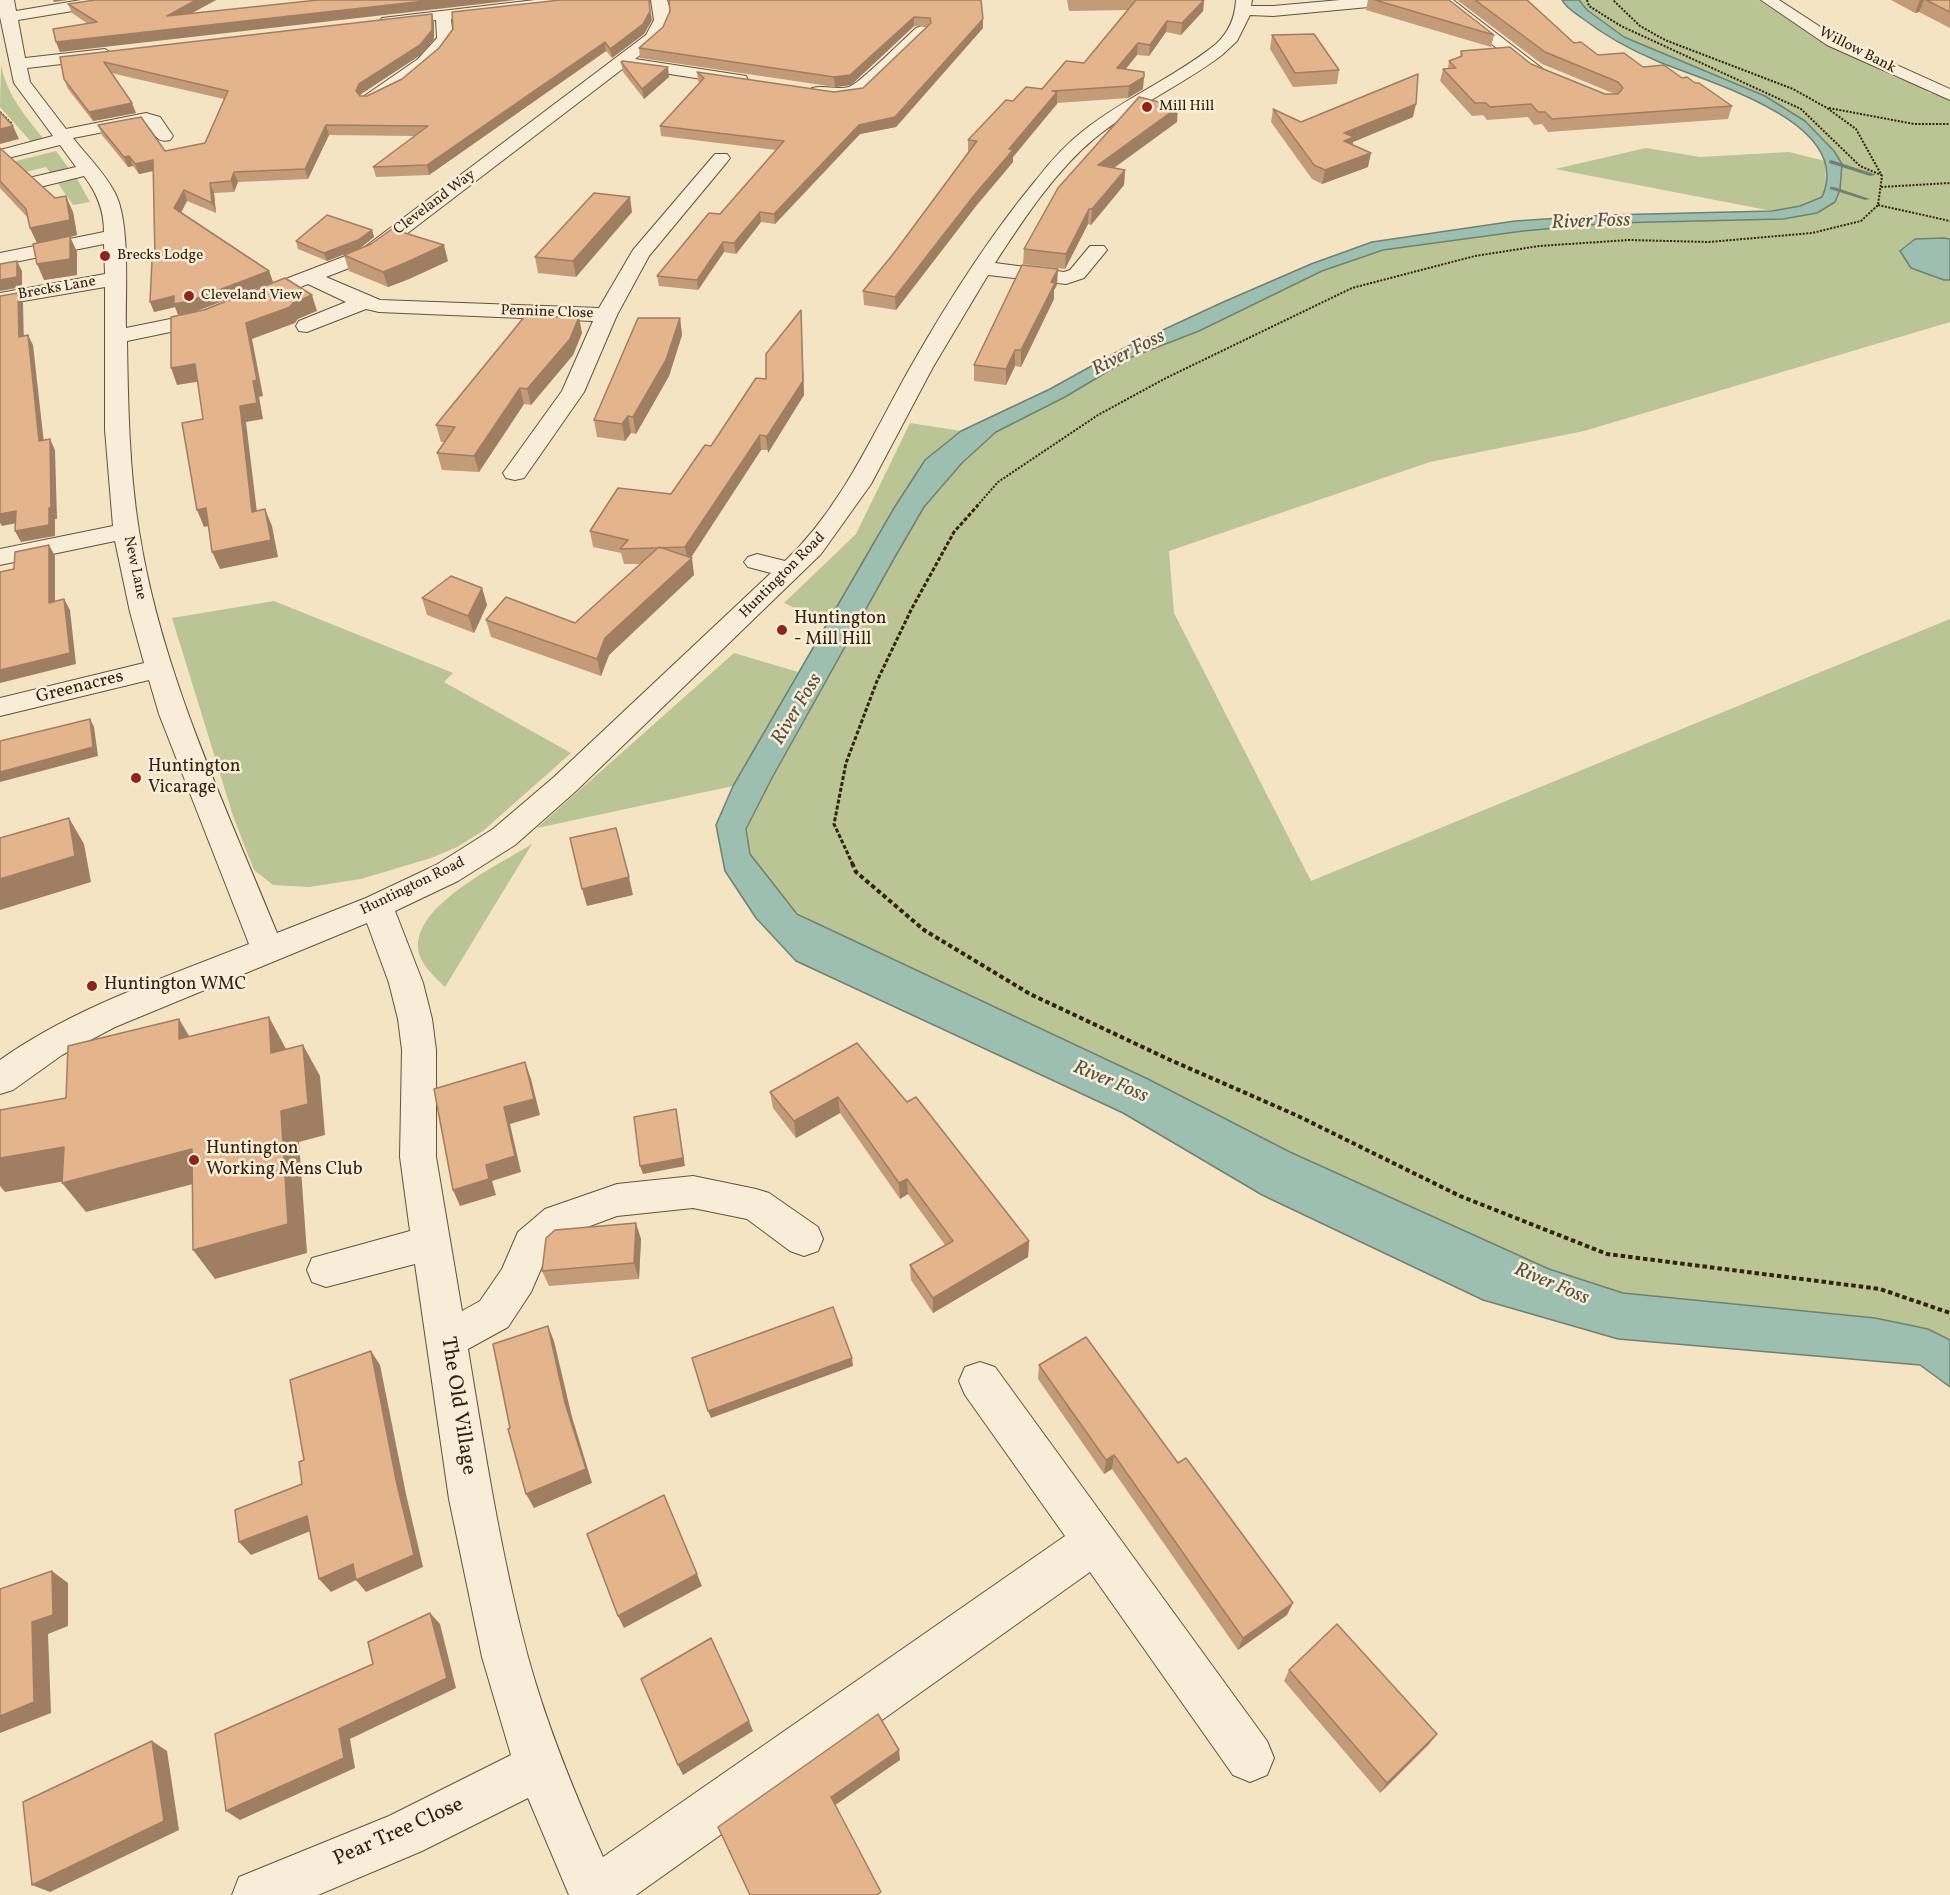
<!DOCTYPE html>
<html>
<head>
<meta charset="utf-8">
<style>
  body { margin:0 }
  canvas { display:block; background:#f5e4c3 }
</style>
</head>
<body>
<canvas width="1950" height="1895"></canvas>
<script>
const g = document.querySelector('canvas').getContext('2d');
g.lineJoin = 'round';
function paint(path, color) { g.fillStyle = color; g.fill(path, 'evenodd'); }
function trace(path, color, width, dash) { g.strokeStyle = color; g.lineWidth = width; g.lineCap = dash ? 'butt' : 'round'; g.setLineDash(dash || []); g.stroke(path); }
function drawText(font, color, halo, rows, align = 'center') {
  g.font = font + ' Vollkorn,serif'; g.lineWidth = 5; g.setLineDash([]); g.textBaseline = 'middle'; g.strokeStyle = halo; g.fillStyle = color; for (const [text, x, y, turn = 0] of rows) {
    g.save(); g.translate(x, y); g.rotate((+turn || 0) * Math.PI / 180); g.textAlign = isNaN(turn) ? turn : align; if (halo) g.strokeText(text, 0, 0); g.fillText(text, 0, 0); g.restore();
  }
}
paint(new Path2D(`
  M1579,0H1759L1807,32L1846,54L1897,78L1929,90L1927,92L1950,99V239H1915L1944,280H1950V322L1584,431L1430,462L1169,551L1174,613L1311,881L1950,619V1340L1928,1329L1875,1318L1623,1293L1549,1269L1290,1152L1148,1079L848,939L794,911L751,859L743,823L924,507L962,463L996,432L1065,397L1132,357L1199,331L1322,271L1383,250L1523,231L1612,223L1783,219L1817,213L1840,190L1805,121L1765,96L1624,37L1587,10Z
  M1,65C7,95 24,114 42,137L41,141L33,144L0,107Z
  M1646,148L1700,157L1789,152L1825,161L1826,187L1822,197L1800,206L1772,211L1555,169Z
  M56,151L70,170L51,174L46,167L22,173L12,162Z
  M76,177L90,202L73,205L57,182Z
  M910,423L961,431L925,460L894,508L827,623L784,603L856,534Z
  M274,601L453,673L444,682L571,753L483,831L457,847L431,858L361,879L309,887L273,885L254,870L233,816L172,618Z
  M734,653L798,672L733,786L537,828Z
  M532,844L445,987C434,976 417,962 418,945C419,902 499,865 532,844Z`), '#bac495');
const water = new Path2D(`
  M1562,0H1579L1587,10L1624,37L1765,96L1805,121L1834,151L1842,164L1840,190L1835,202L1817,213L1783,219L1612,223L1523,231L1383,250L1322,271L1199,331L1132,357L1065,397L996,432L962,463L924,507L895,557L772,778L746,829L750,854L797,914L1148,1079L1290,1152L1549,1269L1623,1293L1875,1318L1928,1329L1950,1340V1387L1920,1365L1618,1339L1483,1300L1262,1195L1123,1113L796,961L756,918L725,871L716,825L733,786L894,508L925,460L961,431L1050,389L1124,348L1221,303L1311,264L1372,242L1515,221L1607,215L1772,211L1800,206L1822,197C1856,121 1705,82 1657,61C1631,50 1605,36 1582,18C1575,13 1566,8 1562,0Z
  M1944,238L1950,239V280H1944L1911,268L1900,251L1915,239Z`);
paint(water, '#9cbfb2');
trace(water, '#738070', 1.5);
paint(new Path2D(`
  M1831,160L1874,174L1875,175L1870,176L1829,163V161Z
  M1830,187H1834L1870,199L1865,200L1830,189Z`), '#738070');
const minor = new Path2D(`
  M0,0H14L16,11L81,0H117L109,5L18,20L25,58L105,49L113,54L105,59L27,68L30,82L66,129L146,113L160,117L173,136L170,140C155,144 155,131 145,124L73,138C88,157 103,171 114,191C131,220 125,293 126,328L195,314L361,250L646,35L654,20L651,0H667C678,28 655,44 635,59L740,75L746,76L748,80L746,84L740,85L625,67L375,258L326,277L380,300L599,308L633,250L715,154H727L730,158L727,162L649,256L617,315L584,392L524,478L515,480L506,478L503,473L562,391L593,321L379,312L366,309L307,332L299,331L296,326L299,321L346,302L308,284L209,324L127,341C128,404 129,468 139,531C161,672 224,802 277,933L366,898L436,865L493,829L554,777L771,573L748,567L744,562L748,557L757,554L785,561C842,507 872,435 910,368C947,303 988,238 1036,180C1050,162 1065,145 1083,131C1124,98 1174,78 1216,44C1229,32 1235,18 1236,0H1252L1251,6H1273L1340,0H1398L1390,5L1273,16L1250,15L1237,41L1222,55C1181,86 1134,106 1095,138C1055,171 1023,220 995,263L1064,272L1070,270L1090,246H1104L1107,250L1084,278L1066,284L988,275L933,367L871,484L821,554L576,791L515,845L458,881L395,911L423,983L432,1019L436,1050V1157L462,1311L480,1301L502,1269L518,1232L545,1209L617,1184L693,1176L756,1189L769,1193L818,1227L823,1239L818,1251L804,1256L790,1251L747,1219L693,1208L617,1216L571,1233L547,1255L531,1292L508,1327L468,1349C485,1452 501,1556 528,1657C547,1726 574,1792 603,1857L1065,1536L965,1395L959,1381L965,1367L980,1362L995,1367L1267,1741L1274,1758L1267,1775L1250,1782L1233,1775L1090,1572L636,1895H569L528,1798L422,1851L318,1895H232L239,1877L389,1816L511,1755L482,1657L449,1499L415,1264L326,1287L312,1282L307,1270L312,1258L410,1231L400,1157L402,1050L398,1019L389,983L367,923L115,1027L62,1055L13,1090L0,1094V1060C75,1007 164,978 249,944L159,714L149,680L0,716V698L144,663L130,612L115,541L0,565V549L113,526L105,430V287L0,305V293L105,274L104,244L0,265V253L104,232C104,210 97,193 84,176L40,187L33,185L31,181L33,177L76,167L60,145L0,160V150L53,136L14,83L0,17Z
  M535,0H585L577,5L451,19L453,38C438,68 403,85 375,103H363L360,99L418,59L437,38L436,20L388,26L382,24L380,21L382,18Z
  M1435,0H1453L1548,73L1546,77H1534Z
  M1761,0H1779L1839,39L1950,89V100L1827,45Z
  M922,26L928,28L930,31L928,34L863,95L835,99L812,96L809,92L812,88C824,85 837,90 849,87C859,84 905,38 916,28Z`);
trace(minor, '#65523b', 2);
trace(new Path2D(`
  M1587,0L1589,6L1621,26L1801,109L1860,166L1881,175
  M1829,108L1914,124H1950
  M0,112L12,124
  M1881,187L1950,183
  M1878,205L1950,221
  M977,506L998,482L1098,415L1166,378L1352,288L1475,256L1539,246L1629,240L1709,242L1812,233L1861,221L1878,205L1882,176L1856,129L1827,108L1793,89L1665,40L1640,26L1613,0`), '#35220e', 2, [2, 1.5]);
trace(new Path2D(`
  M853,865L834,824L846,763L877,681L911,610L954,532L978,505`), '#35220e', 3, [4, 2]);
trace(new Path2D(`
  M852,863L856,872L924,930L1030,994L1168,1059L1298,1116L1460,1196L1607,1254L1880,1289L1950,1313`), '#35220e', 4, [4.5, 3]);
paint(minor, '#f8edd8');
paint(new Path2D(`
  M95,0H216L192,13L60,52L56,42L88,24L72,13L68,4Z
  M649,0L652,20L644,34L612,58L606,51L429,175L376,177L373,167L415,136L329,135L308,179L238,182L234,192L214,193L216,213L187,201L181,213L269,271L273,282L194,312L175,307L154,312L155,259L154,171L139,174L133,166L128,167L102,135L98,125L165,151L205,143L224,99L111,73L136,113L93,121L68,89L64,79L60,57L434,23V39L422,54L361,94L360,96H367Z
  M981,0L983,28L896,127L860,134L775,224L761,222L736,254L724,252L698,290L659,286L657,276L720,214L776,150L661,136L660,126L700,83L698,81L697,72L834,92L863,88L928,27L914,26L851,85L835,87L640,58L639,48L663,27L670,11Z
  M1067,0H1204L1203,11L1181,35L1166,32L1149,56L1137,55L1125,69L1143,89L1128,98L1057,103L1013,157V162L976,206L896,310L864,305L863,291L894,253L968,152V140L1013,101L1042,89L1084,63L1128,10L1069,11Z
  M1368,0H1449L1494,35L1491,47L1366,10Z
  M1457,0H1527L1574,43L1598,55L1682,78L1695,83L1732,106L1728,119L1548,132L1542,124L1534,125L1528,117L1487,120L1483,115L1472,116L1440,81L1443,69L1448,68L1449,61L1460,57L1461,51L1531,64L1605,94H1615L1542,64Z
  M1891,0H1950V28L1919,12L1915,13Z
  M1272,35L1339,70L1337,84L1293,87L1270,49Z
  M621,62L669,77L644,99L623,72Z
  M1273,109L1301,122L1413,117L1353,142V145L1368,167L1322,184L1312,179L1271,122Z
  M1177,122L1114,168L1125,170L1124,185L1091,225L1088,224L1065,269L1023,264L1024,249L1058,188Z
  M0,148L55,198L73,212L77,235L70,237L77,252V275L44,280L37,243L30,228L28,218L0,188Z
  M632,212L576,277L538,273L535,257Z
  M372,230L374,237L360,248L327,261L298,249L296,241Z
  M344,255L448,261L409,279L388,287L349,271Z
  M1057,285L1054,290V299L1021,367L1015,366L1006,385L974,381V365Z
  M801,310L804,395L768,453V450H761L691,558L694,575L609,655L601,676L491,637L486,620L575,623L641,564H624L621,553L593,547L590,531L671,494L766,379Z
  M680,318L682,335L669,376L636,434L631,433L625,441L597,437L594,420Z
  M582,333L573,355L531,405L524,404L479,472L442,470L437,453L445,442H441L436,425Z
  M482,588L487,605L474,633L427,615L422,598Z
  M770,1092L907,1102L1029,1241L1028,1257L933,1313L911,1280L910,1265L945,1245L908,1194L900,1199L840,1113L796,1138L773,1108Z
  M641,1239L639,1279L549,1286L542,1271Z
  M1039,1365L1287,1615L1238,1650L1112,1469L1104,1474L1038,1379Z
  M1289,1670L1437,1734L1429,1744L1380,1793L1284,1681Z`), '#c49b78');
paint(new Path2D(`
  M53,0H68L54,2Z
  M196,0H216L170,25L167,16Z
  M434,0H516L60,52L56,42Z
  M1204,0L1203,11L1181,35L1182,23Z
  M1920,0H1924L1919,12L1915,13Z
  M650,11L652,20L644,34L612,58L610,49Z
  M432,14L434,23V39L422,54L361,94L358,100L356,91L359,84Z
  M914,17V26L851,85L835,87L834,77Z
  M983,19V28L896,127L860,134L775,224L774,214L859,125Z
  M1167,21L1166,32L1149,56L1150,45Z
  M605,42L606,51L429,175L427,165Z
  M1138,43L1137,55L1117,80V68Z
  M668,67L669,77L644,99L642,89Z
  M1144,77L1143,89L1128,98L1129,86Z
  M1057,92V104L1013,157V162L976,206L896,310L895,297L1009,149Z
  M132,103L136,113L93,121L89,112Z
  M1416,104L1413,117L1353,142L1352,151L1342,155L1344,133Z
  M1178,107L1177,122L1097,180L1098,165Z
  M326,125L329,135L308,179L305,169Z
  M13,126L19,139L0,144V129Z
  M1371,153L1368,167L1322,184L1325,170Z
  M129,156L133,166L128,167L124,157Z
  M153,160L157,170L139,174L135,164Z
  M1125,170L1124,185L1091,225L1092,209Z
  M234,172L238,182L234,192L231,181Z
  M210,183L214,193L216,213L212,203Z
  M184,190L187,201L178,218L174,208Z
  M66,196L73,212L77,235L70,237L77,252V275L44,280L37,264V243L30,228Z
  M630,197L632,212L576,277L573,261Z
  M1089,209L1088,224L1065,269L1066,254Z
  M760,212L761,222L736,254L734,243Z
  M372,230L374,237L360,248L327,261L324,253Z
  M723,242L724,252L698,290L697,280Z
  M444,245L448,261L409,279L388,287L383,272Z
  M17,261L22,271V287L0,291V280Z
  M1058,269L1057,285L1054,290V299L1021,367V350L1051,282Z
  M269,271L273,282L194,312L178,315L175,307L154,312L150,302Z
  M18,293L23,303L24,347L19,337Z
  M312,295L317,311L298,319L295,323L252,339L263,396L259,397L263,419L246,422L259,529L252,512L240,406L253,381L246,323Z
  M801,310L804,395L768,453L766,438Z
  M579,317L582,333L573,355L531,405L527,389Z
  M680,318L682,335L669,376L636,434L633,417Z
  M28,335L33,345L45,452L39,441Z
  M1015,350V366L1006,385V369Z
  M195,364L202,381L177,385L171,368Z
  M520,388L524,404L479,472L474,456Z
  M628,416L631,433L625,441L622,424Z
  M760,435L761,450L689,560L692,558L694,575L609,655L601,676L597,659L605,638L688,561L685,547Z
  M50,439L55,450L57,519H55V536L21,542L15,531Z
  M206,508L213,525L204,527L197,510Z
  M265,509L272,526L278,557L220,569L212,552Z
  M16,511L22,522L2,526L0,523V514Z
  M49,545L55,556V614L49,603Z
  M482,588L487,605L474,633L468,616Z
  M64,599L70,610L76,664L0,683V670Z
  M90,719L94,727L98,756L0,782V772Z
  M69,818L84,844L91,882L0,910V879Z
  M629,877L633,895L587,906L582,889Z
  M269,1017L286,1049L288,1084L271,1053Z
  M179,1019L198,1051L179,1039Z
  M303,1045L320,1076L325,1135L299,1142L307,1253L215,1279L193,1250L281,1111Z
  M525,1062L531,1079L540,1115L510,1124L521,1172L492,1181L496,1195L460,1206L453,1190L486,1165L504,1107Z
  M838,1097L840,1113L796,1138L794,1121Z
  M676,1109L685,1166L643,1174L640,1166Z
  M64,1147L192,1149L212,1179L86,1212L62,1183L76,1179L5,1192L0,1186V1158Z
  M907,1179L908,1194L900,1199L899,1183Z
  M636,1223L641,1239L639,1279L634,1263Z
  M1029,1241L1028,1257L933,1313V1298Z
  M548,1326L554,1341L572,1417L592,1483L534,1508L526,1494L565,1403Z
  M371,1351L380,1365L406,1494L423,1567L366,1592L356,1580L331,1592L319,1579Z
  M852,1358L853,1366L711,1418L708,1411Z
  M1114,1455L1112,1469L1104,1474L1106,1460Z
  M307,1516L318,1528L251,1555L239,1542Z
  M52,1571L68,1583V1626L48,1634L51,1713L0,1733V1716L32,1622Z
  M697,1574L702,1586L624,1628L618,1616Z
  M1293,1603L1287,1615L1238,1650L1243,1638Z
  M430,1613L440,1624L456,1688L350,1739L355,1768L240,1820L226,1811L339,1729Z
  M749,1721L753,1731L683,1775L678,1765Z
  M1437,1734L1429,1744L1380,1793L1387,1783Z
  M152,1741L167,1751L179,1830L50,1892L32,1885Z
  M899,1750L900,1760L834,1806L831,1797Z`), '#a07e62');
const building = new Path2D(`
  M95,0H196L167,16L318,0H434L56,42L53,29L97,22L68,4Z
  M560,0H649L650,11L643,24L610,49L605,42L427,165L373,167L428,126L326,125L305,169L234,172L231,181L210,183L212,203L184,190L174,208L269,271L190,301L174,304V296L150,302L152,260L155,259L153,160L135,164L129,156L124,157L98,125L141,117L165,151L205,143L228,91L104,62L132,103L89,112L64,79L60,57L432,14V30L420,45L359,84L356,91L360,96H367L402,79L439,48L453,29L452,12Z
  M669,0H981L983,19L895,117L859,125L774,214L760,212L734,243L723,242L697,280L657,276L709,213L720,214L784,141L660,126L704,78L697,72L834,92L863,88L931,23L930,18L914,17L850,75L834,77L639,48L663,27L670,11Z
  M1136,0H1204L1182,23L1167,21L1150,45L1138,43L1117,68L1144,72V77L1129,86L1052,91L1057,92L1009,149L1013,150L976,193L895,297L863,291L894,253L977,141L968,140L1006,100L1013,101L1026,87L1042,89L1066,61L1084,63Z
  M1375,0H1449L1494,35Z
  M1475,0H1527L1574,43L1581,42L1598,55L1624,53L1643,67L1664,65L1682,78L1687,77L1695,83H1699L1732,106L1552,119L1545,112H1538L1531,104L1490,107L1486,103H1475L1443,69L1456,68L1449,61L1462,56L1461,51L1510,47L1531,64L1605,94H1618L1623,88L1618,82L1545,52Z
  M1926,0H1950V12Z
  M1314,34L1339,70L1295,73L1272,35Z
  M623,61L668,67L642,89L621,62Z
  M1418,74L1416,104L1344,133L1354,137L1344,141L1371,153L1325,170L1314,165L1273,109L1301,122Z
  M1139,97L1178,107L1098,165L1125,170L1092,209H1089L1066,254L1024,249L1058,188Z
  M0,112L13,126L0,129Z
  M0,148L55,198L66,196L70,220L30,228L26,209L0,181Z
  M594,193L630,197L573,261L535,257Z
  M327,215L372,230L358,240L324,253L296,241Z
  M392,229L444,245L405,263L383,272L344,255L371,244Z
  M70,236V259L37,264L33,244Z
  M17,261V277L0,280V264Z
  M1022,265L1058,269L1051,282L1055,283L1021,350H1015L1006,369L974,365Z
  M285,278L312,295L293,303L290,307L246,323L257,380L253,381L257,403L240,406L252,512L265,509L271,540L212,552L206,508L197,510L182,423L203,419L195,364L171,368V317L204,310Z
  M18,293L19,337L28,335L39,441L50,439L51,508H49V525L15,531L16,511L0,514V296Z
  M801,310L803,381L766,438V436L760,435L685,547L620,549L628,540L590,531L618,488L671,494L705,445L711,446L756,378L766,379V354Z
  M525,316L579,317L570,339L527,389L520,388L474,456L437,453L455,427L436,425Z
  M638,318H680L666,360L633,417L628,416L622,424L594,420Z
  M49,545V603L64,599L70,653L0,670V572L14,569L15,552Z
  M659,547L692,558L605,638L597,659L486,620L506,597L575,623Z
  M451,576L482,588L468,616L422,598Z
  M90,719L93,747L0,772V741Z
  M69,818L75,856L0,879V838Z
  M616,828L629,877L582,889L570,838Z
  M269,1017L271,1053L303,1045L308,1104L281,1111L288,1224L193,1250L192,1149L62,1183L64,1147L0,1158V1110L66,1098L68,1046L179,1019V1039Z
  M857,1043L907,1102L916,1097L1029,1241L933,1298L910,1265L953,1241L907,1179L899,1183L838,1097L794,1121L770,1092Z
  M525,1062L534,1099L504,1107L515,1156L486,1165L489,1179L453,1190L434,1089Z
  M676,1109L683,1158L640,1166L634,1117Z
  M636,1223L634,1263L542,1271L546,1238L555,1230Z
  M833,1307L852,1358L708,1411L692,1358Z
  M548,1326L565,1403L586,1469L526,1494L508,1429L510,1428L493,1344Z
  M1086,1337L1178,1463L1186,1458L1293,1603L1243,1638L1114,1455L1106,1460L1039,1365Z
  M371,1351L396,1480L414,1555L356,1580L353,1564L319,1579L307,1516L239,1542L235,1510L302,1484L299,1462L304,1460L290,1380Z
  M664,1495L697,1574L618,1616L587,1534Z
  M52,1571L53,1615L32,1622L34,1702L0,1716V1589Z
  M430,1613L447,1678L339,1729L344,1758L226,1811L215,1734L373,1664L368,1642Z
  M1337,1624L1437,1734L1387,1783L1289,1670Z
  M711,1638L749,1721L678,1765L641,1679Z
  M878,1714L899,1750L831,1797L881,1892L877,1895H750L718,1827Z
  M152,1741L164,1821L32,1885L23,1802Z`);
paint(building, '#e4b48c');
trace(building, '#a07e62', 1.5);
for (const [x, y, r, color] of [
  [1147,107,6,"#8f2418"],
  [105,256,6,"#8f2418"],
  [189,296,6,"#8f2418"],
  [782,630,6,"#8f2418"],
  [136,778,6,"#8f2418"],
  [92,986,6,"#8f2418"],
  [194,1160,6,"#8f2418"]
]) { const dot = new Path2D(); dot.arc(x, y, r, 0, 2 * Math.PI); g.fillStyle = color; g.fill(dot); trace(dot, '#f8edd8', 2); }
drawText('15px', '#35220e', '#f8edd8', [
  ["Willow Bank",1857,51,27],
  ["Cleveland Way",435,203,-37],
  ["Brecks Lane",57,289,-10],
  ["Pennine Close",547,313,2],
  ["New Lane",134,568,78],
  ["Huntington Road",783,576,-45],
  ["Huntington Road",413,887,-26]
]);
drawText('15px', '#35220e', '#f8edd8', [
  ["Mill Hill",1159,107],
  ["Brecks Lodge",117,256],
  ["Cleveland View",201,296]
], 'left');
drawText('18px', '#35220e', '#f8edd8', [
  ["Huntington",794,620],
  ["- Mill Hill",794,641],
  ["Huntington",148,768],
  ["Vicarage",148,789],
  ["Huntington WMC",104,986],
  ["Huntington",206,1150],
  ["Working Mens Club",206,1171]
], 'left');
drawText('18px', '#35220e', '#f8edd8', [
  ["Greenacres",80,688,-14]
]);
drawText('italic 20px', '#54513f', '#f8edd8', [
  ["River Foss",1591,223,-2],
  ["River Foss",1129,354,-27],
  ["River Foss",798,710,-59],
  ["River Foss",1110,1083,23],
  ["River Foss",1551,1285,23]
]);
drawText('21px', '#35220e', '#f8edd8', [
  ["The Old Village",457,1406,81],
  ["Pear Tree Close",399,1833,-24]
]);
</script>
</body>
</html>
